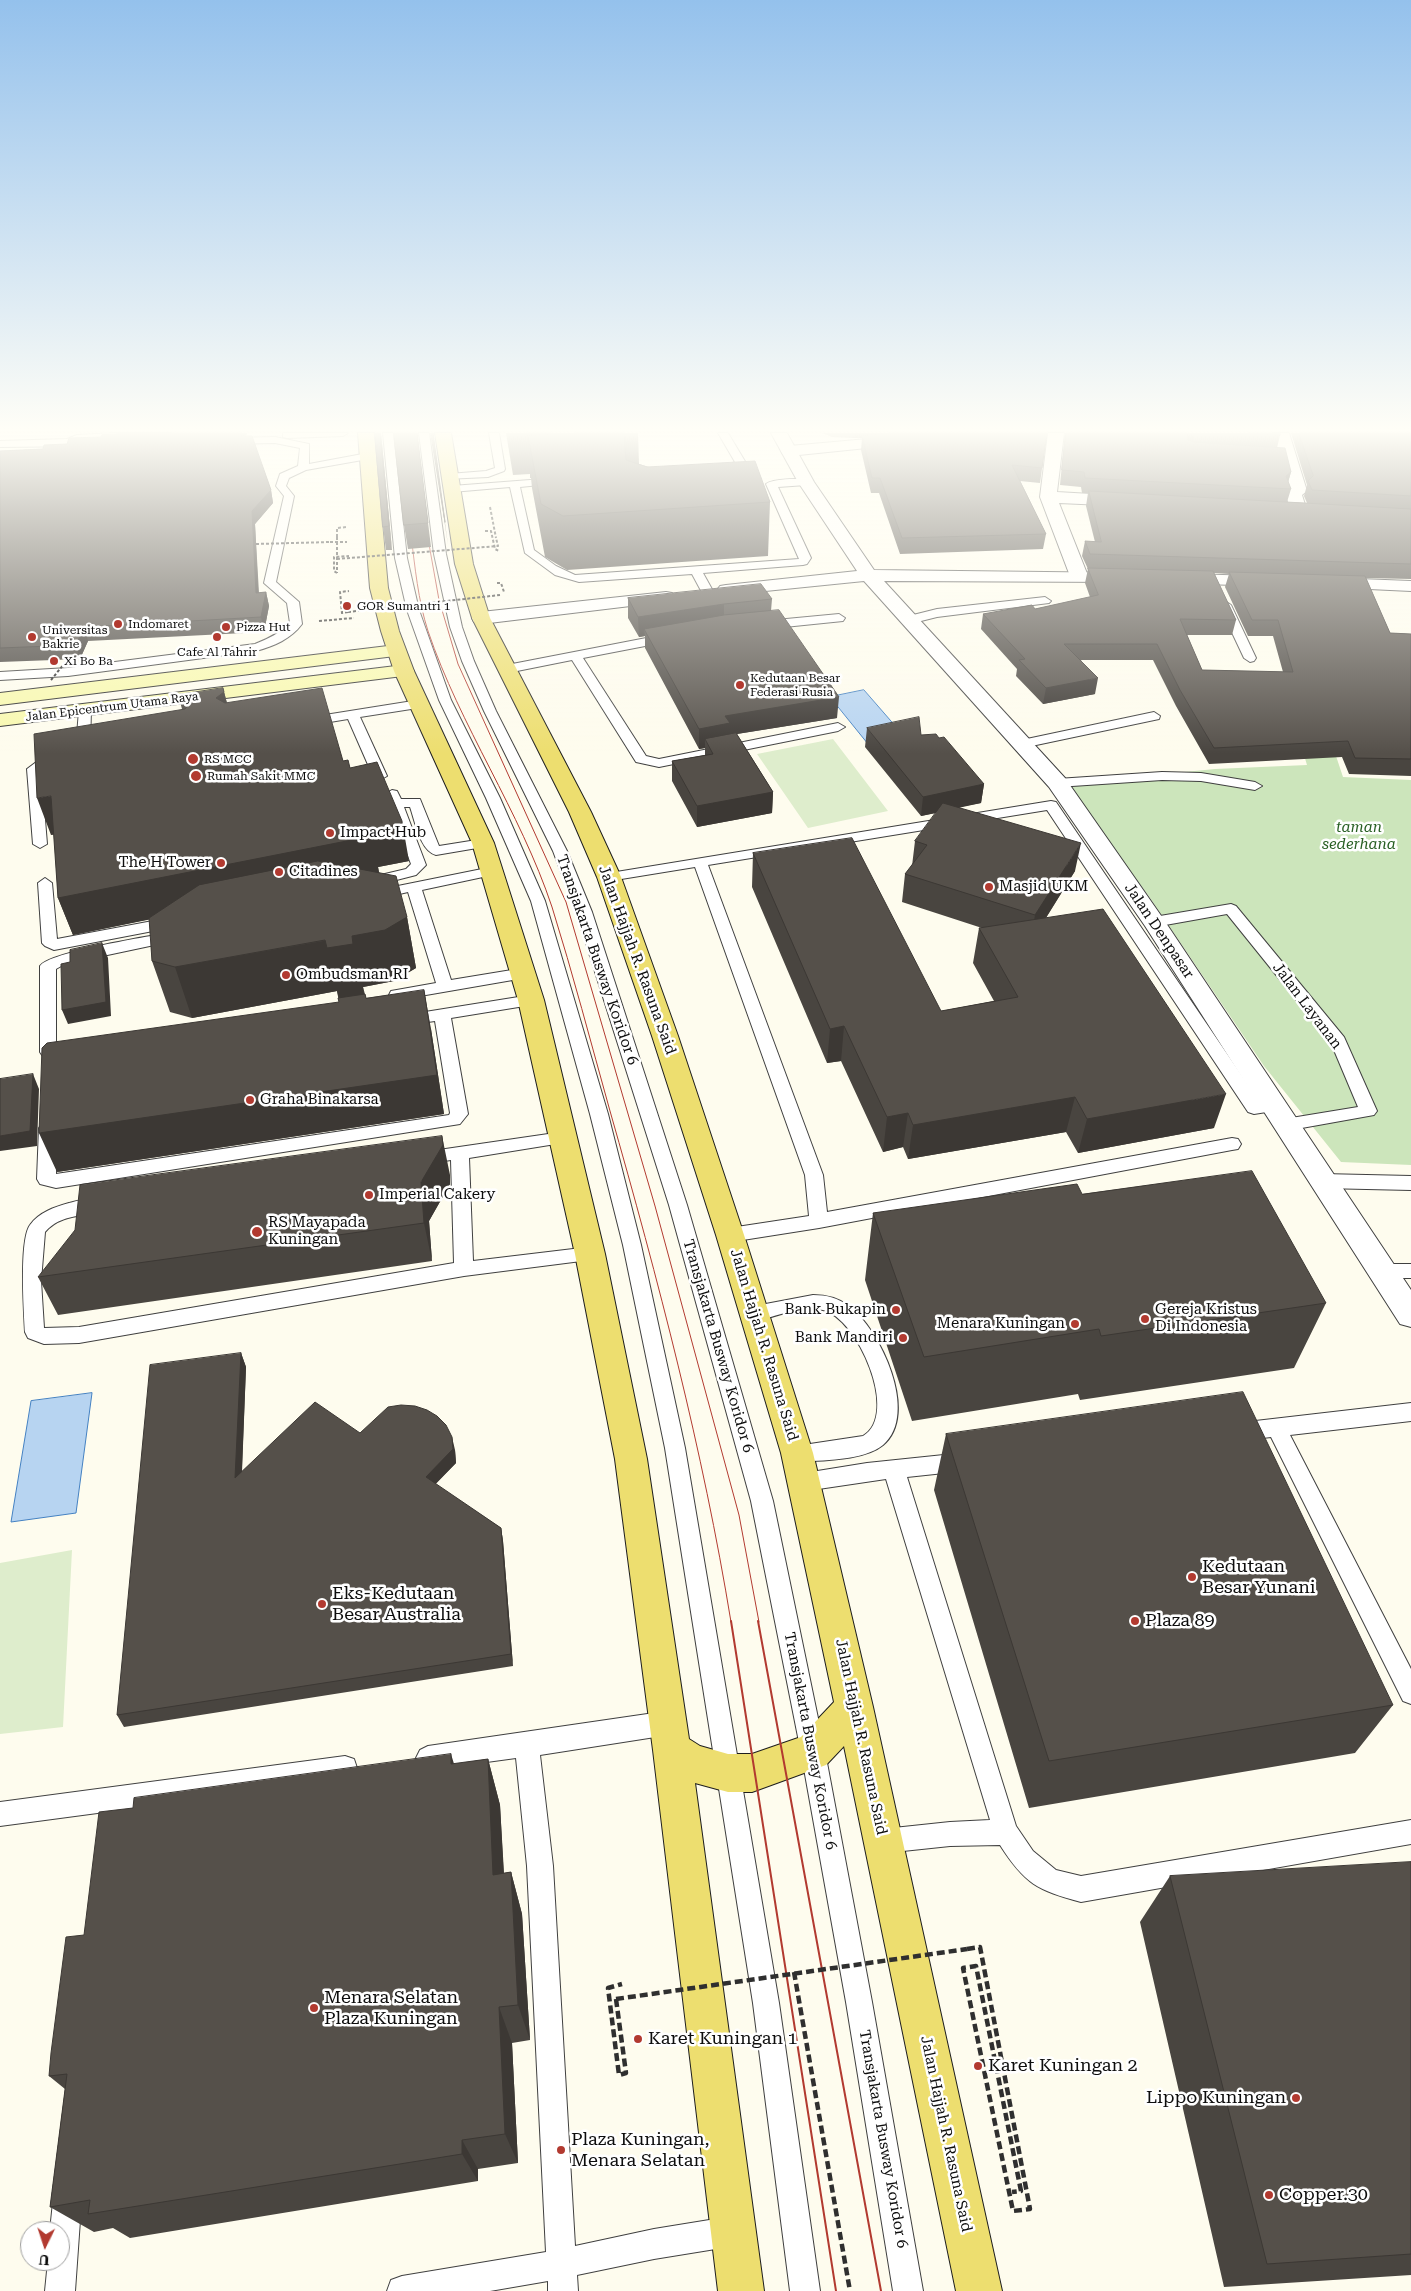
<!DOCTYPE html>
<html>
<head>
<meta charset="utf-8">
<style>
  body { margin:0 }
  #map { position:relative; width:1411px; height:2291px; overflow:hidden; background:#fefcee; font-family:"Roboto Serif",serif }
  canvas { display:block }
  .north { position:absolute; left:20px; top:2221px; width:50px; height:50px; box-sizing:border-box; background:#fff; border:1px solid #9e9e9e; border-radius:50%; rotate:184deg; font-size:14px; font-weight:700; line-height:20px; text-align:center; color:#0d0d0d }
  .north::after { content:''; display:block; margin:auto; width:18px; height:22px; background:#b23a30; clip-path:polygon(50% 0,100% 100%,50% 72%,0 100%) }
</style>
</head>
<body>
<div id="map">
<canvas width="1411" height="2291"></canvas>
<div class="north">U</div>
</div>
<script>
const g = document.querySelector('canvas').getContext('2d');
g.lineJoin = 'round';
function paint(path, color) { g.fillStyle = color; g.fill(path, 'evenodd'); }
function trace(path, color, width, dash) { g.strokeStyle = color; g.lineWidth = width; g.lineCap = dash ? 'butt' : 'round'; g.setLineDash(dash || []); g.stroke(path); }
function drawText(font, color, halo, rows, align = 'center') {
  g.font = font + ' "Roboto Serif",serif'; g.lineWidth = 5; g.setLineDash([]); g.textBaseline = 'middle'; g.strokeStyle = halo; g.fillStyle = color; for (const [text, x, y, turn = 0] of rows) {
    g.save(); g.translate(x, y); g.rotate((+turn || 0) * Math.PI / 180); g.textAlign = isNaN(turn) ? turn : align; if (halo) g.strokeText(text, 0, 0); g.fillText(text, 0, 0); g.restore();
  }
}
paint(new Path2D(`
  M1285,691L1315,693L1343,777L1411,780V1165L1341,1162L1264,1066L1148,895L1062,784L1215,769L1307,765Z`), '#cce5bb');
paint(new Path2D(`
  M833,739L888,811L808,828L757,754Z
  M72,1550L63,1727L0,1734V1563Z`), '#deedcc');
const water = new Path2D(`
  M864,690L904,736L868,744L830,697Z
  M92,1393L76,1513L11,1522L31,1401Z`);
paint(water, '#b7d4f1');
trace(water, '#4481c2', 1);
const service = new Path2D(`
  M113,433H171L166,436L87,440L90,443L85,446L0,447V441L67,439L77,435Z
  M283,433H348L343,436L287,438L283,437Z
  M383,433H393L407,558L419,610L451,700L500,798L545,901L608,1114L641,1245L685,1448L779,2003L820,2291H790L753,2003L665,1448L623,1245L590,1114L531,901L486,798L439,700L407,610L395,558Z
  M419,433H429L446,554L462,627L474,661L496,711L567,851L592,912L687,1205L773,1501L825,1752L872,2002L923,2291H893L846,2002L801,1752L751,1501L669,1205L576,912L553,851L484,711L462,661L450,627L434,554Z
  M489,433H499L505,469L504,471L488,477L445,479L444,477L449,474L486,471L495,468Z
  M718,433H728L746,463C739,471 725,477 716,470L735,462Z
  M275,437L309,444V464L368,453L373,456L368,459L306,470L289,478L286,486L294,496L276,582L299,602L302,624C291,639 274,646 256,651L68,676L0,680V672L68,668L255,644C268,639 280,633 290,623L287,603L264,583L284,496L276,486L280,474L298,466L300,448L275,443L230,444L225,441L230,438Z
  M556,478L561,481L560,483L520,487L534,550L556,566L575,575L799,559L766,484C772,479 805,477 811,482L806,485L778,487L811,558L807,564L803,565L703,573L718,600L712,604L706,600L692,574L579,582L555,575L525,553L510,487L452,492L447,489L452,486Z
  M1045,597L1051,601L1049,603L937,617L909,624L903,620L905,617L937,609Z
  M1225,601L1231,605L1256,658L1254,661L1250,662L1244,658L1219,605Z
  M839,614L845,618L843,621L765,629L759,625L765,621Z
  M667,634L673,638L671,641L583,658L646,756L659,759L838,723L845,727L838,731L659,767L636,762L572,660L507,673L501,669L507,665Z
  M419,700L425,704L424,707L360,717L387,776L380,780L373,776L348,719L306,726L300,722L306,718Z
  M85,706L91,710L90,748L83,752L76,748L79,710Z
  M1154,712L1160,716L1159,719L1022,748L1015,744L1022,740Z
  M58,757L63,758L65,761L63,764L48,767L41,771L47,844L40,848L33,844L27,769L39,760Z
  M1162,772L1201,773L1255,782L1262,786L1255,790L1201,781L1162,780L1057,787L1050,783L1057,779Z
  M392,790L397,791L401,799H420L439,846L483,839L490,843L483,847L436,855C420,851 415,821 410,807H404L426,865L416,875L373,886L368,884L366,881L368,878L406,869L411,864L385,794Z
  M1051,801L1056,802L1259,1101L1273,1100L1279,1102L1282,1106L1279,1110L1254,1114L1248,1112L1047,810L708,865L823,1175L827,1212L1232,1138L1238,1139L1241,1144L1238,1149L1232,1150L819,1228L730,1242L723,1240L721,1235L723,1230L730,1228L809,1216L805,1175L695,867L609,881L602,877L604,874Z
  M492,867L497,868L499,871L497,874L422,890L451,980L524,968L530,969L532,973L530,977L397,1000L391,999L389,995L391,991L436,983L408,892L378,899L373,897L371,894L373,891Z
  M45,878L52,883L57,939L174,917L179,919L182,922L179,925L174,927L54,950L45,946L42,943L38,883Z
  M1231,904L1236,906L1344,1037L1377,1111L1374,1115L1285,1131L1279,1129L1276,1125L1279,1121L1285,1119L1358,1107L1331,1043L1227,914L1154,927L1149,925L1146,922L1149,919L1154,917Z
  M173,932L178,934L181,937L178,940L65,964L56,969V1051L65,1053L67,1057L65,1061L59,1063L46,1061L40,1052V966C49,952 152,936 173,932Z
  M531,995L537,996L539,1000L537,1004L451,1018L468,1114L460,1124L56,1188L40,1184L37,1179L39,1128L42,1124L48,1122L54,1124L57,1128L56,1174L449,1115L450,1113L435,1021L406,1025L400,1024L398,1020L400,1016Z
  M562,1132L568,1134L571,1138L568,1142L469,1158L473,1261L590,1247L597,1249L599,1254L597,1259L464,1276L79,1343L44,1344L28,1338L25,1332C24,1311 19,1240 30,1225C39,1212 55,1207 69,1203C81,1200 96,1196 107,1200L110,1205L107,1210C86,1217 61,1213 45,1232L41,1281L44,1328L79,1327L454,1263L451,1160L424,1164L418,1163L415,1158L418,1153Z
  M1322,1174L1411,1176V1190L1322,1188L1316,1186L1313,1181L1316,1176Z
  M1382,1264H1411V1278H1382L1375,1276L1373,1271L1375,1266Z
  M813,1295C827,1295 838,1298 849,1306C880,1329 920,1414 883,1445C864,1461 820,1460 797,1462L790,1459L787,1453L790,1447L863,1436C900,1415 858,1318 823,1310C802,1306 775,1316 755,1322L748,1320L745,1314L748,1308L755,1306Z
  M1411,1403V1421L1290,1435L1411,1669V1704L1403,1701L1271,1437L1238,1441L1231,1438L1228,1432L1231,1426L1238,1423Z
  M963,1453L970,1456L973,1462L970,1468L963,1471L907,1477L1016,1826L1033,1851L1056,1870L1081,1876L1411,1820V1844L1081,1902C1037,1890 1025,1884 1000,1845L950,1846L884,1853L875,1850L872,1841L875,1832L884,1829L950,1822L990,1820L886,1479L805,1491L798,1489L794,1482L798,1475L805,1473L867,1463Z
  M668,1711L676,1715L680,1723L676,1731L668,1735L540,1755L553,1866L575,2246L654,2229L734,2216L744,2221L749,2231L744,2241L734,2246L654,2259L577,2275L578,2291H548V2281L490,2291H387L391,2280L402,2276L546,2252L527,1866L516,1758L428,1770L420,1766L416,1758L420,1750L428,1746Z
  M345,1756L354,1759L357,1768L354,1777L345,1780L0,1826V1802Z
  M68,2178L78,2182L82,2192L75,2291H45L48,2261H60V2231H50L54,2192L58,2182Z`);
const minor = new Path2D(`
  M1048,433H1064L1057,492L1125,496L1131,497L1133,501L1131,505L1125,506L1059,503L1088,576L1085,580H1073L1070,576L1040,497Z
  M1273,433H1289L1307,491L1302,495L1307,511L1305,515H1293L1284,491L1289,487Z
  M890,437L896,439L898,442L896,445L789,456L783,454L781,451L783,448L789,446Z`);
const tertiary = new Path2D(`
  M771,433H787L814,482L874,570L1131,573L1134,577L1131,581L1125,582L884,581L1065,778L1162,917L1411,1290V1327L1400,1324L1145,926L1049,787L864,581L726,595L720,594L717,590L720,586L726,585L857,571L798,482Z
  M1180,574L1265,576L1271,577L1274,581L1271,585L1265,586L1174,583L1171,579L1174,575Z
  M1333,578L1411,581V591L1327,587L1324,583L1327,579Z
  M666,592L672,593L675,597L672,601L481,624L474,622L472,618L474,614L481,612Z`);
const secondary = new Path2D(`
  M396,645L403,647L406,651L403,655L0,705V693Z
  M404,665L411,667L414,671L411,675L0,726V714Z`);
const primary = new Path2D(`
  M358,433H374L388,588L399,631L414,671L494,843L544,1000L605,1254L647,1459L689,1739L700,1746L728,1754H752L801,1737L834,1702L781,1453L716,1235L652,1036L597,877L569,812L472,618L455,564L435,433H451L473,564L490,618L591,812L621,877L678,1036L744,1235L813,1453L873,1707L1002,2291H956L844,1746L826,1765L752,1792H728L695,1783L764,2291H718L653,1750L615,1459L575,1254L518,1000L472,843L394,671L381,631L370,588Z`);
trace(service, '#404040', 2);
trace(minor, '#404040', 2);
trace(tertiary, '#404040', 2);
trace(secondary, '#2f2f2f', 2);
trace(primary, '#1e1e1e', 2);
trace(new Path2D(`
  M490,507L496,538
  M485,531H491L495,549L499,551
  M337,537V528L347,527
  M330,542H347
  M337,573L334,571V557L349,556
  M497,583H501L504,592
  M348,612L342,613L340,592L349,591
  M319,621L354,618`), '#2f2f2f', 2, [3, 2]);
trace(new Path2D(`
  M967,1949L980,1947L1030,2209L1013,2211L963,1968L976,1966L1021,2191L1012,2192
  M794,1972L850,2291
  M616,1999L626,2073L619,2075L608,1988L622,1984`), '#2f2f2f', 4.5, [8, 4]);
paint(service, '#fff');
paint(minor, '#fff');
paint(tertiary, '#fff');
paint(secondary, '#f8f8af');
paint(primary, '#edde6f');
trace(new Path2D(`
  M427,533L439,600L458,664L566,902L655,1206L739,1515L759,1622
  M411,535C415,567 418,600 428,631C460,726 520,811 552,907C573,974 591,1043 610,1111C658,1279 703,1450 731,1622`), '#b23a30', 1);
trace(new Path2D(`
  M731,1621L836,2291
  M758,1621L881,2291`), '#b23a30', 2);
trace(new Path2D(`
  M337,537V573
  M256,544L330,542
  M337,559L498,546L496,538
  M348,612L500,595
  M51,680L68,659`), '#2f2f2f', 2, [3, 2]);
trace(new Path2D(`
  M616,1999L967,1949`), '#2f2f2f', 4.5, [8, 4]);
paint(new Path2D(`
  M131,433H247L246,436L271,490L273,503L255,524L259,593L266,592L269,606L264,632L88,641L80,659L0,662V451L43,449L101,437Z
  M375,433H381L392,550H386L383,527Z
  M394,433H417L431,547L408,549L404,525Z
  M431,433H433L448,545Z
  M506,433H638L639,464L770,502L768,556L567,570L545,557L532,488L531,478H530V474L513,475Z
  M822,433H1047L1040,483L1020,481L1046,534L1043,549L900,554L879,493H871L861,450L862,438H854L832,437Z
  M1065,433H1280V435L1277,448L1291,472L1288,482L1291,489L1287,502L1307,503L1304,496L1307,485L1291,433H1411V579L1366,578L1390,633L1411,634V776L1349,774L1342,757L1209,764L1176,706L1153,660H1081L1095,694L1043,704L1016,676L1017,669L981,629L983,614L1035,609L1090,597L1085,583L1088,569L1082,556L1085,541L1095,542L1086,506L1088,493H1082L1081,487L1060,485ZM1214,573L1229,574L1225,587L1248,636H1273L1283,672L1202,670L1187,635H1232L1236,620Z
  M628,598L772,599L771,611L837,718L737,734L773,792L772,813L697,827L672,781V761L705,755V748L699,749L645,648V636L639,637L628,618Z
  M223,688L227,703L343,761L350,768L409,861L378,867L379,872L407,917L416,968L394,981L363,987L366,998L431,1029L444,1114L57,1172L339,1002L337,991L192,1018L170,1012L152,961L150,919L73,935L58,898L54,834L51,835L182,709L179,698Z
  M867,728L921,735L984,784L981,803L959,807L1075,871L1046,918L1214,1128L1078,1153L1066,1132L908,1159L903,1147L883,1152L841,1061L827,1063L752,887L753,853L941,1011L994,1001L973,963L979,928H982L902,902L905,874L912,866L915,841L936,813L921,816L865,747Z
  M450,1175V1184L429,1221L432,1261L58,1315L38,1277Z
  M1082,1194L1326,1303L1294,1368L1080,1400L1078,1394L912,1421L865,1280L873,1213Z
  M241,1353L246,1367L242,1472L360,1433L455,1450L456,1463L435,1484L501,1528L503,1541L513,1666L124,1727L117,1715Z
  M946,1434L1393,1705L1355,1753L1029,1808L934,1490Z
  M488,1759L500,1805L504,1873L511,1872L522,1914L530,2040L512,2043L518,2163L478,2169V2181L130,2238L113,2228L94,2232L50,2207L65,2089L49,2076L84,1935L454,1764Z
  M1411,1862V2275L1224,2287L1140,1922L1170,1876Z`), '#494540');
paint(new Path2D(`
  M380,433H381L392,550L389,526Z
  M854,433H890V435L854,438Z
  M1187,433H1194L1192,443L1185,445L1186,434Z
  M1291,472L1287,486L1286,476Z
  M271,490L273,503L255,524L259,607L256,593L252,511Z
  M266,592L269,606L264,632L261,617Z
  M724,604V623L644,629L645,636L639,637L638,617Z
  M84,627L88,641L80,659L76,645Z
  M1098,678L1095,694L1043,704L1046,688Z
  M223,688L233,727L216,698Z
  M839,697L837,718L705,739V748L699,749V729L725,716Z
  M984,784L981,803L921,816L923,797Z
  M773,792L772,813L697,827V806Z
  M51,796L64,833L51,835L37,798Z
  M402,821L409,861L378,867L379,873L73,935L58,898L370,830Z
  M1081,843L1075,871L1030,943L1035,915Z
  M407,917L416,968L394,981L363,987L364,995L339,999L337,991L192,1018L175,967L352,936Z
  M102,943L108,958L111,1016L68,1024L62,1010Z
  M424,990L431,1029L444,1114L57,1172L39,1133Z
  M844,1026L841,1061L827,1063L830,1029Z
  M33,1074L39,1089L37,1146L0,1151V1136Z
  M1226,1094L1214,1128L1078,1153L1087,1119Z
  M1075,1097L1066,1132L908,1159L913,1125Z
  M908,1113L903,1147L883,1152L887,1117Z
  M442,1136L450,1175V1184L429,1221L432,1261L424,1223L421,1182Z
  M241,1353L246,1367L241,1491L235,1478Z
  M452,1437L455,1450L456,1463L429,1491L426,1477Z
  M501,1528L503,1541L513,1666L511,1654Z
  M451,1754L465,1800L451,1764Z
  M488,1759L500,1805L506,1917L493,1875Z
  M511,1872L522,1914L530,2040L518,2005Z
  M499,2007L512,2043L518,2163L505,2134Z
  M462,2140L478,2169V2181L462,2154Z`), '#3c3834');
const building = new Path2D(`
  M131,433H242L241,436H252L271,490L252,511L256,593L266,592L261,617L84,627L76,645L0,648V451L43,449L44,445L67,444L69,438L101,437L102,435Z
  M375,433H380L389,526L383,527Z
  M394,433H417L428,523L404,525Z
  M431,433H433L445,522Z
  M526,433H551L527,435Z
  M578,433H624L626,460L647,467L755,461L770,502L563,516L541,504L528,436Z
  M892,433H1047L1042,468L1012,465L1046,534L902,538L880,478H872L862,436Z
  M1066,433H1187L1186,434L1188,440L1195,442L1285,448L1291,472L1286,476L1291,489L1085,478L1084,472L1062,470Z
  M1250,433H1280V435Z
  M1299,433H1411V496L1312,490L1308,481L1313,476Z
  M1089,491L1411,509V564L1090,554L1085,541L1101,542Z
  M1088,568L1213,571L1236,620L1180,619L1202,670L1293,672L1278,620H1252L1229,572L1365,576L1390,633L1411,634V759L1355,758L1348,741L1214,748L1180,690L1157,644H1064L1098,678L1046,688L1019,660L1025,659L983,614L1032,605L1035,609L1098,595Z
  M761,584L772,599L724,604L638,617L628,598Z
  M779,610L839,697L725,716L730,723L699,729L644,629L724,615Z
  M223,688L224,692L216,698L225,703L322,688L343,761L348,760L350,768L377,762L402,821V824L370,830L372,836L58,898L51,796L37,798L34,734L185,709L189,704L179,698L178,695Z
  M919,717L921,735L936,734L939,738L944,737L984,784L923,797L867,728Z
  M736,733L773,792L697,806L672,761L713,754L705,739Z
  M943,803L1081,843L1035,915L905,874L927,845L915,841Z
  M852,838L941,1011L1018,997L979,928L1103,909L1226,1094L1087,1119L1075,1097L913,1125L908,1113L887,1117L844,1026L830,1029L753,853Z
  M318,861L396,876L407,917L385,930L352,936L353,944L327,948L325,940L175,967L152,961L149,918L199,885Z
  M102,943L106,1002L62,1010L61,964L70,962V950Z
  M424,990L437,1075L39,1133L42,1048L47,1043L339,1002L338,998L365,994L366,998Z
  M33,1074L30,1131L0,1136V1079Z
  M442,1136L443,1145L421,1182L424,1223L38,1277L75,1230L80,1185Z
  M1252,1171L1326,1303L1101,1336L1099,1329L924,1357L873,1213L1077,1184L1082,1194Z
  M241,1353L235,1478L315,1402L360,1433L388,1407L401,1405L415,1406L427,1410L437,1416L446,1425L452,1437L453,1449L426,1477L501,1528L511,1654L117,1715L150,1365Z
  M1243,1392L1393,1705L1049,1761L946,1434Z
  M451,1754V1764L488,1759L493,1875L511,1872L518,2005L499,2007L505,2134L462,2140V2154L88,2214L90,2200L50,2207L67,2074L49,2076L51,2053L66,1937L84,1935L99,1812L133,1808L134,1798Z
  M1411,1862V2254L1267,2264L1170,1876Z`);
paint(building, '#55504a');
trace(building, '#3c3834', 1);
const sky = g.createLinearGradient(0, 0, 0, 754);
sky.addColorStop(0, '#94c1ec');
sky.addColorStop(0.57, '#fffef7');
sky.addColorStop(1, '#fffef700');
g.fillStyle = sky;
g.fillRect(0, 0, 1411, 754);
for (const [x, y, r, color] of [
  [347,606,5,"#b23a30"],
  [118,624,5,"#b23a30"],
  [226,627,5,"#b23a30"],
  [32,637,5,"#b23a30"],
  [217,637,5,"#b23a30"],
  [54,661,5,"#b23a30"],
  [740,685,5,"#b23a30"],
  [193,759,6,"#b23a30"],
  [196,776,6,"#b23a30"],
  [330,833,5,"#b23a30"],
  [221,863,5,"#b23a30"],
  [279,872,5,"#b23a30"],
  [989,887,5,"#b23a30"],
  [286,975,5,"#b23a30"],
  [250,1100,5,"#b23a30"],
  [369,1195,5,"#b23a30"],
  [257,1232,6,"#b23a30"],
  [896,1310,5,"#b23a30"],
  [1145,1319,5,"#b23a30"],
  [1075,1324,5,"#b23a30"],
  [903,1338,5,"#b23a30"],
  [1192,1577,5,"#b23a30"],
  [322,1604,5,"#b23a30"],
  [1135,1621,5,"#b23a30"],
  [314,2008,5,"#b23a30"],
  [638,2039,5,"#b23a30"],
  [978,2066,5,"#b23a30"],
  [1296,2098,5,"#b23a30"],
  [561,2150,5,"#b23a30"],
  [1269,2195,5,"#b23a30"]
]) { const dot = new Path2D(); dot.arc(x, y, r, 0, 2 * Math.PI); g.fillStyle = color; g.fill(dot); trace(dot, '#fff', 2); }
drawText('12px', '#0d0d0d', '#fff', [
  ["GOR Sumantri 1",357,606],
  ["Indomaret",128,624],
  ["Pizza Hut",236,627],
  ["Universitas",42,630],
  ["Bakrie",42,644],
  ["Cafe Al Tahrir",217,652,"center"],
  ["Xi Bo Ba",64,661],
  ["Kedutaan Besar",750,678],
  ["Federasi Rusia",750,692],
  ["RS MCC",204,759],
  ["Rumah Sakit MMC",207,776]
], 'left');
drawText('12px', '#0d0d0d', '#fff', [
  ["Jalan Epicentrum Utama Raya",112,707,-7]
]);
drawText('italic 15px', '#285f23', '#fff', [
  ["taman",1359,828],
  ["sederhana",1359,845]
]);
drawText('15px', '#0d0d0d', '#fff', [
  ["Impact Hub",340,833],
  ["The H Tower",211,863,"right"],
  ["Citadines",289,872],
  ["Masjid UKM",999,887],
  ["Ombudsman RI",296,975],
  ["Graha Binakarsa",260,1100],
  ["Imperial Cakery",379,1195],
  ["RS Mayapada",268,1223],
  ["Kuningan",268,1240],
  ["Bank Bukapin",886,1310,"right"],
  ["Gereja Kristus",1155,1310],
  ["Di Indonesia",1155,1327],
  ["Menara Kuningan",1065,1324,"right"],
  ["Bank Mandiri",893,1338,"right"]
], 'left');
drawText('15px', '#0d0d0d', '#fff', [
  ["Jalan Denpasar",1159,931,56],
  ["Transjakarta Busway Koridor 6",597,960,71],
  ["Jalan Hajjah R. Rasuna Said",637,960,70],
  ["Jalan Layanan",1307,1006,53],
  ["Jalan Hajjah R. Rasuna Said",764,1345,73],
  ["Transjakarta Busway Koridor 6",718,1346,74],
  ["Jalan Hajjah R. Rasuna Said",861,1737,78],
  ["Transjakarta Busway Koridor 6",810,1741,79],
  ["Jalan Hajjah R. Rasuna Said",946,2134,78],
  ["Transjakarta Busway Koridor 6",883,2139,80]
]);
drawText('18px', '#0d0d0d', '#fff', [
  ["Kedutaan",1202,1567],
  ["Besar Yunani",1202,1588],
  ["Eks-Kedutaan",332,1594],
  ["Besar Australia",332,1615],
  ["Plaza 89",1145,1621],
  ["Menara Selatan",324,1998],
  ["Plaza Kuningan",324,2019],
  ["Karet Kuningan 1",648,2039],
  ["Karet Kuningan 2",988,2066],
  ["Lippo Kuningan",1286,2098,"right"],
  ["Plaza Kuningan,",571,2140],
  ["Menara Selatan",571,2161],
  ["Copper.30",1279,2195]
], 'left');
</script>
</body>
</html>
